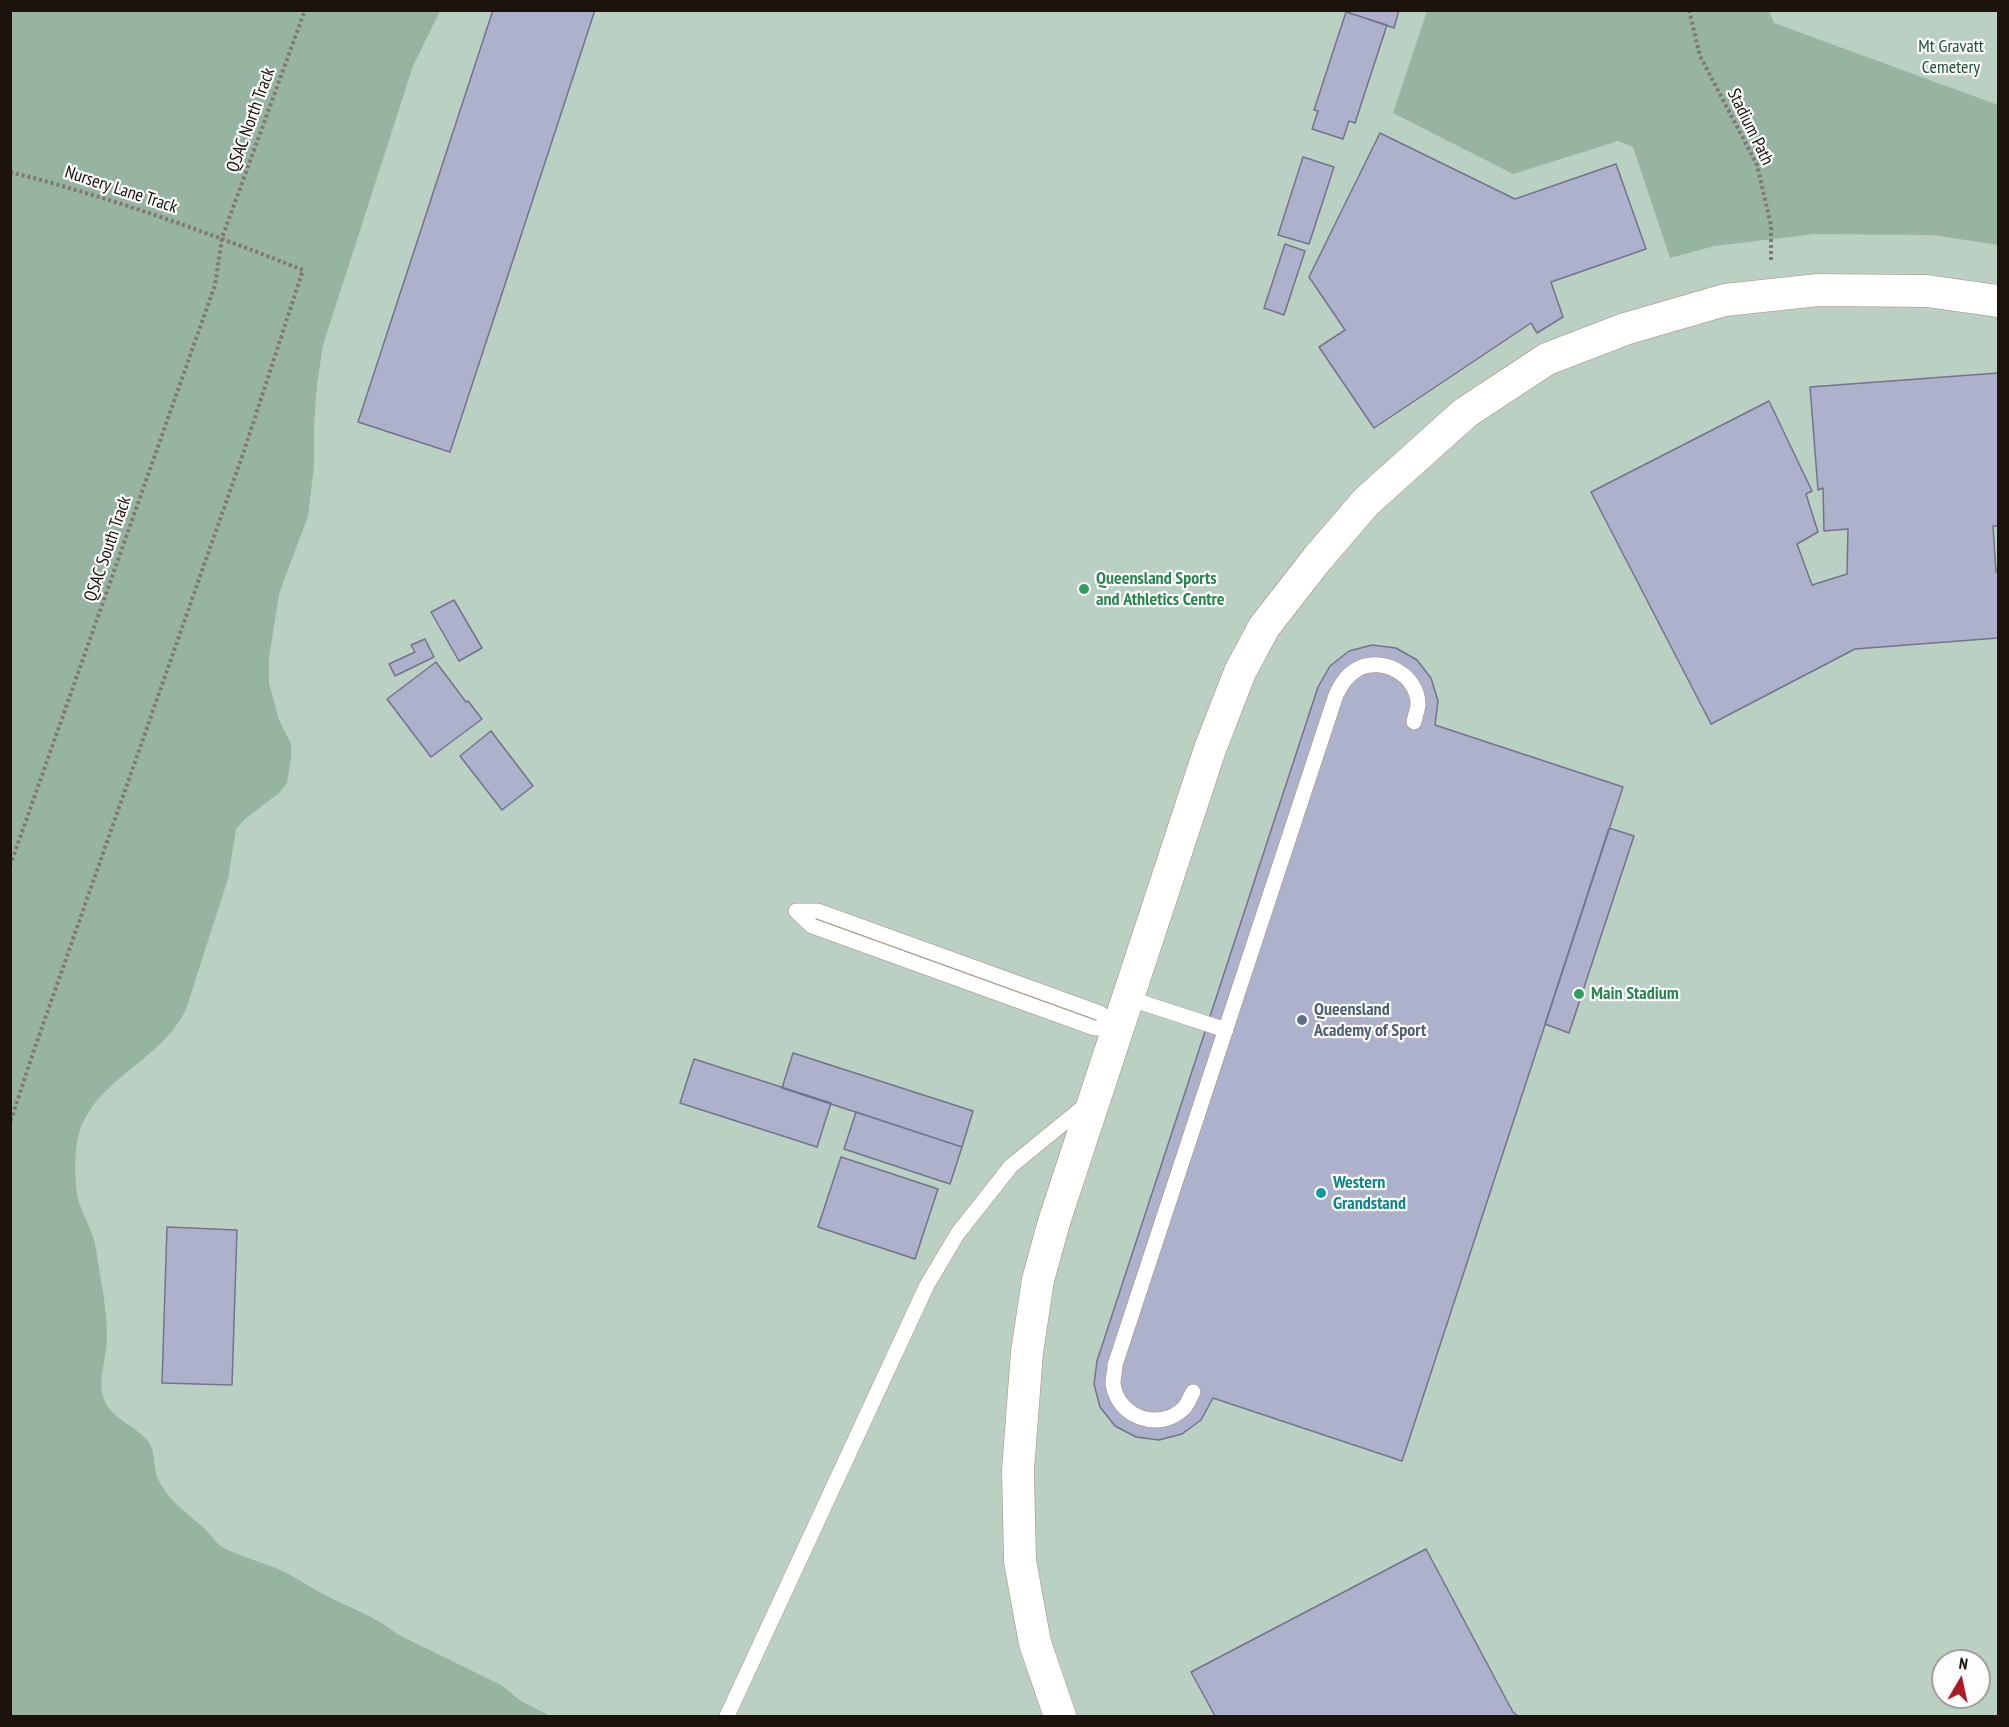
<!DOCTYPE html>
<html>
<head>
<meta charset="utf-8">
<style>
  body { margin:0 }
  #map { position:relative; width:2009px; height:1727px; overflow:hidden; background:#fcede2; font-family:"PT Sans Narrow",sans-serif }
  canvas { display:block }
  .frame { position:absolute; inset:0; border:12px solid #1b130c; pointer-events:none }
  .north { position:absolute; left:1931px; top:1649px; width:60px; height:60px; box-sizing:border-box; background:#fdfdfd; border:2px solid #a39f9d; border-radius:50%; rotate:9deg; font-size:16px; font-weight:700; line-height:24px; text-align:center; color:#1b130c }
  .north::after { content:''; display:block; margin:auto; width:21px; height:27px; background:#ad1a22; clip-path:polygon(50% 0,100% 100%,50% 72%,0 100%) }
</style>
</head>
<body>
<div id="map">
<canvas width="2009" height="1727"></canvas>
<div class="frame"></div>
<div class="north">N</div>
</div>
<script>
const g = document.querySelector('canvas').getContext('2d');
g.lineJoin = 'round';
function paint(path, color) { g.fillStyle = color; g.fill(path, 'evenodd'); }
function trace(path, color, width, dash) { g.strokeStyle = color; g.lineWidth = width; g.lineCap = dash ? 'butt' : 'round'; g.setLineDash(dash || []); g.stroke(path); }
function drawText(font, color, halo, rows, align = 'center') {
  g.font = font + ' "PT Sans Narrow",sans-serif'; g.lineWidth = 4.5; g.setLineDash([]); g.textBaseline = 'middle'; g.strokeStyle = halo; g.fillStyle = color; for (const [text, x, y, turn = 0] of rows) {
    g.save(); g.translate(x, y); g.rotate((+turn || 0) * Math.PI / 180); g.textAlign = isNaN(turn) ? turn : align; if (halo) g.strokeText(text, 0, 0); g.fillText(text, 0, 0); g.restore();
  }
}
paint(new Path2D(`
  M367,11H1998V1716H11V1052ZM1943,1661H1979V1697H1943Z`), '#bad0c2');
paint(new Path2D(`
  M11,10L440,11L413,66L323,345L317,384L314,426V466L308,516L279,594L269,658V683L279,720L291,744V758L287,783L279,793L245,819L236,829L228,879L186,1009C161,1061 100,1076 80,1130C74,1146 74,1185 79,1202C83,1214 90,1227 94,1240C97,1251 98,1264 100,1275C104,1296 107,1318 107,1338C107,1355 99,1377 102,1392C106,1417 132,1423 147,1440C157,1452 152,1466 158,1479C167,1499 188,1514 204,1528C209,1533 214,1540 219,1545C230,1553 264,1563 278,1569C295,1576 309,1587 325,1595C349,1608 376,1616 397,1634L501,1685L521,1701L550,1716H11Z
  M1427,11H1769L1774,23L1998,105V245L1932,235L1815,234L1714,246L1670,258L1633,147L1618,141L1513,174L1393,113Z`), '#97b4a2');
const building = new Path2D(`
  M493,10H595L450,452L358,422Z
  M1341,10H1399L1394,28Z
  M1346,12L1387,25L1355,123L1349,121L1343,139L1312,129L1318,111L1314,110Z
  M1380,133L1515,199L1616,164L1646,249L1551,282L1563,317L1537,333L1531,323L1374,428L1319,347L1345,330L1309,277Z
  M1303,157L1334,167L1309,244L1278,235Z
  M1285,244L1305,251L1284,315L1264,308Z
  M1998,373V526H1993L1996,572H1998V638L1855,649L1711,724L1591,492L1769,401L1812,491L1806,494L1818,532L1797,544L1812,585L1847,574L1848,529L1824,531L1823,488L1818,490L1810,387Z
  M454,600L482,648L459,661L431,612Z
  M425,639L434,657L395,676L389,664L415,652L411,645Z
  M1372,645L1396,648L1417,660L1431,678L1438,701L1435,725L1623,787L1402,1461L1213,1398L1201,1420L1182,1434L1159,1440L1136,1437L1115,1426L1100,1407L1094,1384L1097,1361L1318,687L1330,666L1349,651Z
  M436,662L466,702L468,701L482,719L431,757L387,699Z
  M491,731L533,786L502,810L460,756Z
  M1609,828L1634,836L1569,1033L1545,1024Z
  M793,1053L973,1111L962,1147L782,1088Z
  M694,1059L831,1103L817,1147L680,1103Z
  M856,1112L962,1147L950,1184L844,1149Z
  M841,1157L938,1189L915,1259L818,1227Z
  M167,1227L237,1230L232,1385L162,1383Z
  M1426,1549L1507,1701L1513,1712L1518,1716H1215L1191,1672Z`);
paint(building, '#aeb1cb');
trace(building, '#72748c', 1.5);
const service = new Path2D(`
  M796,911L812,926L1094,1028H1118
  M796,911H818L1100,1013L1118,1028
  M1128,998L1226,1030
  M1193,1392C1190,1397 1188,1404 1184,1408C1160,1432 1118,1418 1113,1384C1113,1378 1115,1371 1115,1365L1336,695C1341,685 1346,676 1356,670C1380,655 1418,674 1418,704C1418,709 1415,716 1414,722
  M727,1716L927,1285L958,1233L1011,1166L1087,1104`);
const minor = new Path2D(`
  M1060,1716L1035,1643L1020,1561L1018,1470L1027,1352L1038,1280L1054,1222L1210,749L1240,672L1264,627L1317,559L1366,502L1465,413L1547,359L1625,329L1725,300L1818,290L1927,291L1998,301`);
trace(service, '#a48d7c', 16);
trace(minor, '#a48d7c', 33);
trace(new Path2D(`
  M1689,10L1700,56L1757,165L1771,225V261
  M10,172C110,197 207,232 303,270L244,451L33,1053L10,1123
  M10,866L215,285L222,238L305,10`), '#83776f', 4, [3, 3]);
trace(service, '#fff', 15);
trace(minor, '#fff', 32);
for (const [x, y, r, color] of [
  [1084,589,6,"#2e9e5b"],
  [1579,994,6,"#2e9e5b"],
  [1302,1020,6,"#5c6f8a"],
  [1321,1193,6,"#0f9aa8"]
]) { const dot = new Path2D(); dot.arc(x, y, r, 0, 2 * Math.PI); g.fillStyle = color; g.fill(dot); trace(dot, '#fdfdfd', 2); }
drawText('18px', '#1e5137', '#fdfdfd', [
  ["Mt Gravatt",1951,47],
  ["Cemetery",1951,68]
]);
drawText('18px', '#1b130c', '#fdfdfd', [
  ["QSAC North Track",251,120,-70],
  ["Stadium Path",1750,127,64],
  ["Nursery Lane Track",121,190,18],
  ["QSAC South Track",108,549,-71]
]);
drawText('bold 18px', '#27864d', '#fdfdfd', [
  ["Queensland Sports",1096,579],
  ["and Athletics Centre",1096,600],
  ["Main Stadium",1591,994]
], 'left');
drawText('bold 18px', '#4e5e75', '#fdfdfd', [
  ["Queensland",1314,1010],
  ["Academy of Sport",1314,1031]
], 'left');
drawText('bold 18px', '#0d838f', '#fdfdfd', [
  ["Western",1333,1183],
  ["Grandstand",1333,1204]
], 'left');
</script>
</body>
</html>
